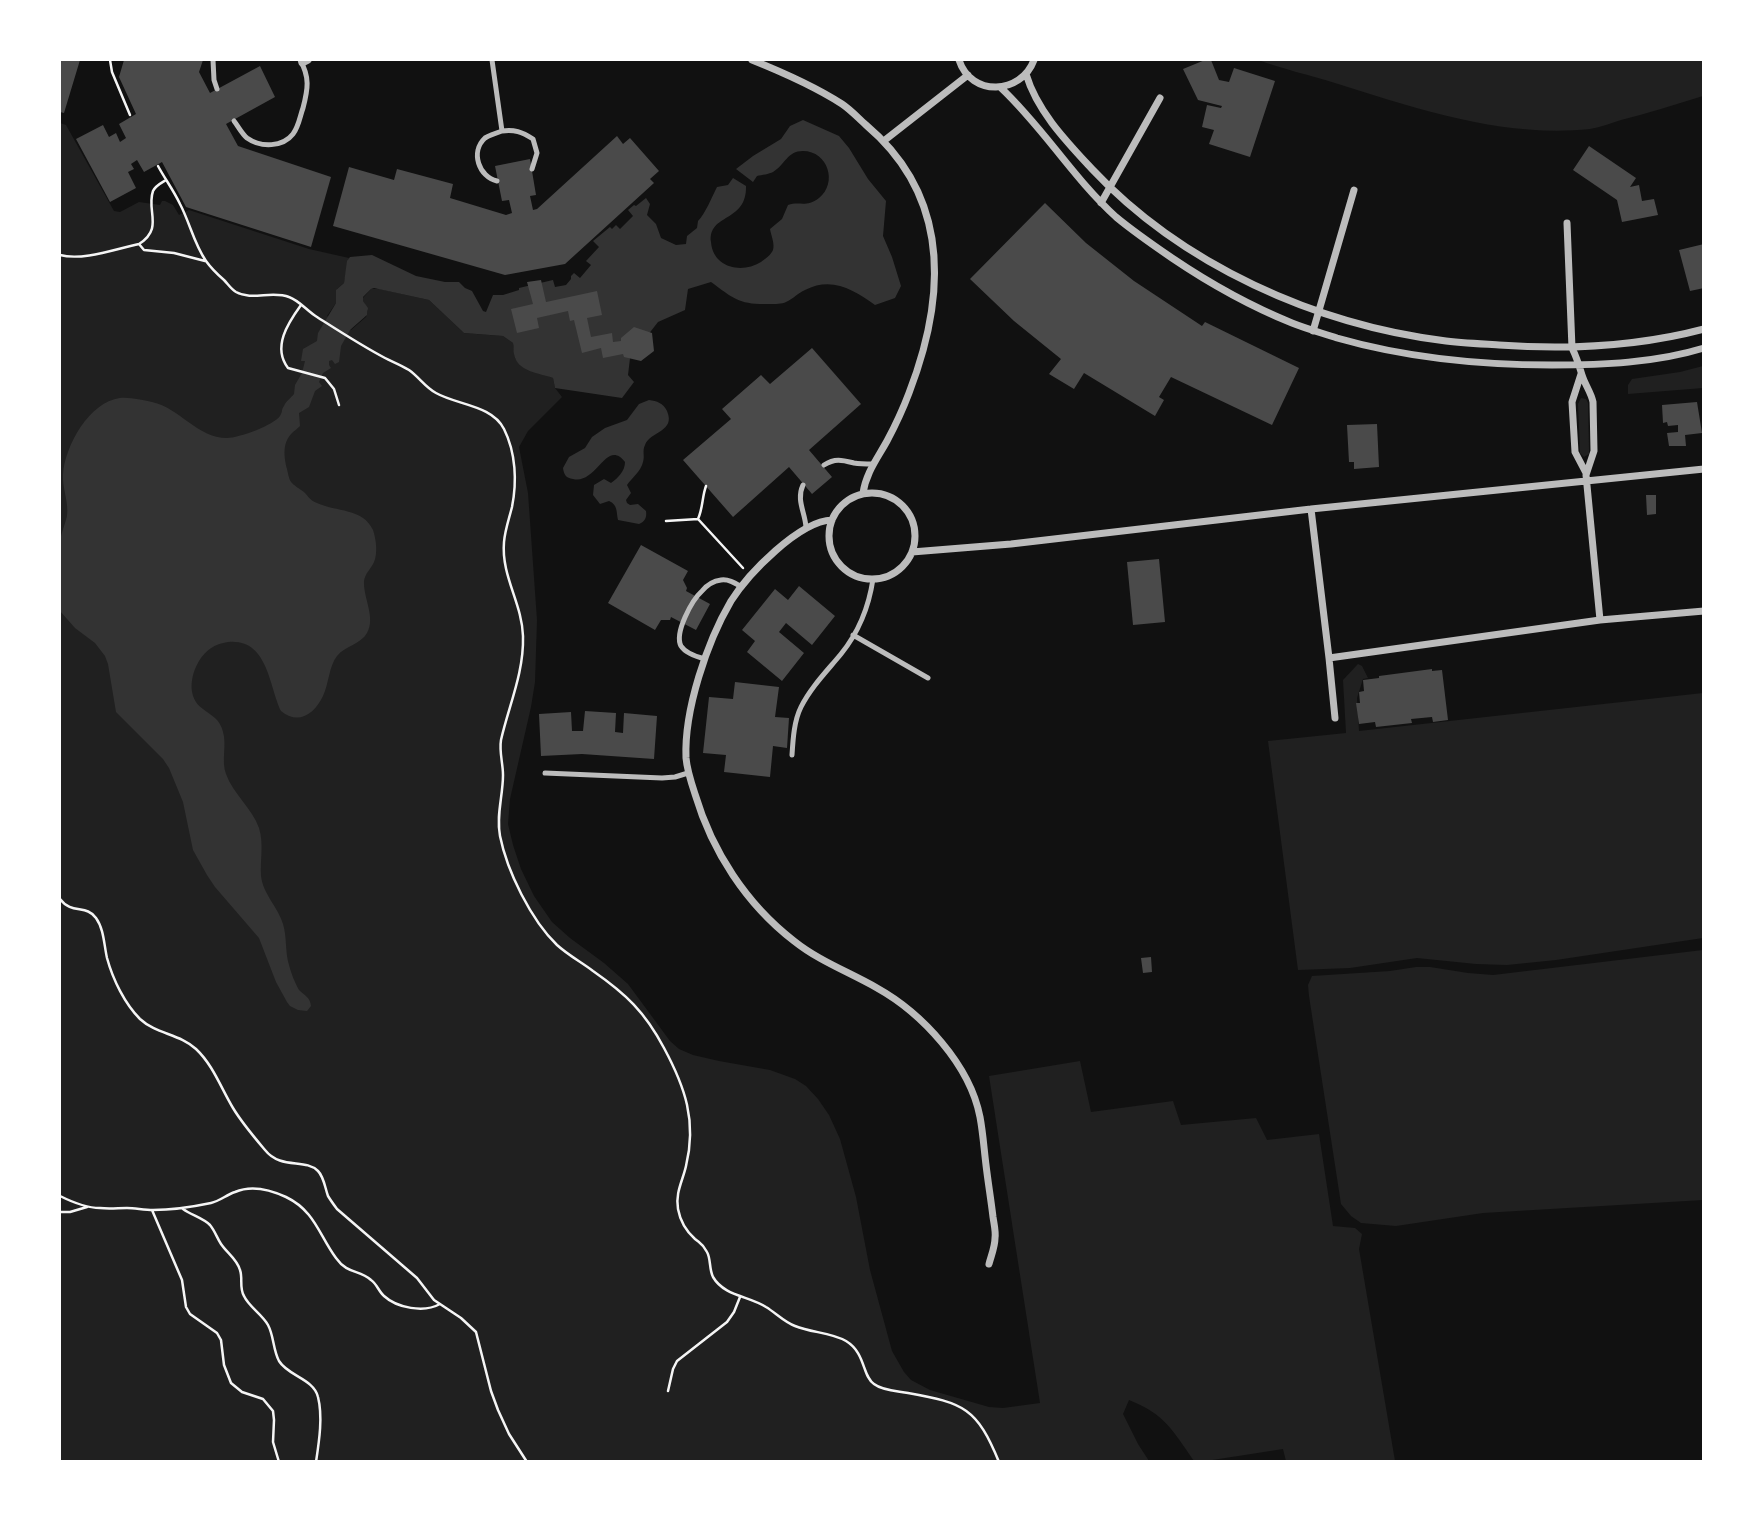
<!DOCTYPE html>
<html>
<head>
<meta charset="utf-8">
<style>
  body { margin:0 }
  #map { position:relative; width:1763px; height:1521px; overflow:hidden; background:#111; font-family:"Source Sans 3",sans-serif }
  canvas { display:block }
  .frame { position:absolute; inset:0; border:61px solid #fff; pointer-events:none }
</style>
</head>
<body>
<div id="map">
<canvas width="1763" height="1521"></canvas>
<div class="frame"></div>
</div>
<script>
const g = document.querySelector('canvas').getContext('2d');
g.lineJoin = 'round';
function paint(path, color) { g.fillStyle = color; g.fill(path, 'evenodd'); }
function trace(path, color, width, dash) { g.strokeStyle = color; g.lineWidth = width; g.lineCap = dash ? 'butt' : 'round'; g.setLineDash(dash || []); g.stroke(path); }
paint(new Path2D(`
  M1258,60H1703V96C1676,104 1649,113 1621,120C1611,123 1601,127 1590,129C1503,138 1417,109 1335,83C1309,75 1283,69 1258,60Z
  M60,123L66,125L114,211L120,212L139,202L160,205L162,201H165L173,205L179,215L189,210L309,249L349,258L344,283L337,289L336,303L327,316L351,330L366,317L368,311L362,299L371,289H380L429,300L464,333L503,336L513,343L515,358L518,362L553,378L555,388L562,397L528,431L519,447L528,493L537,620L535,682L531,707L510,799L508,824L513,845L521,869L534,896L552,922L570,938L604,963L628,984L670,1041L679,1049L693,1055L719,1061L770,1070L795,1079L806,1086L818,1099L829,1115L840,1139L856,1197L870,1270L892,1351L904,1372L911,1380L930,1390L989,1407L1003,1408L1040,1403L989,1076L1080,1061L1091,1112L1173,1101L1181,1125L1256,1118L1267,1140L1319,1134L1333,1226L1355,1228L1362,1234L1359,1249L1395,1461H1286L1283,1449L1206,1461H1194C1173,1431 1165,1414 1129,1400L1123,1414L1138,1444L1149,1461H60Z
  M1703,366V388L1628,394V385L1632,379L1680,372Z
  M1581,398L1586,399L1588,403L1589,449V454L1584,457L1580,453L1578,404Z
  M1358,664L1362,666L1368,678L1363,679L1357,698L1359,731L1703,693V938L1556,960L1507,965L1476,964L1417,958L1350,968L1298,970L1268,741L1346,733L1343,680Z
  M1703,950V1200L1483,1213L1396,1226L1361,1223L1351,1216L1341,1204L1309,996L1308,985L1312,976L1390,971L1416,967H1430L1468,973L1493,975Z`), '#202020');
paint(new Path2D(`
  M803,120L839,136L849,148L868,179L886,201L883,236L892,257L901,286L895,298L875,305C854,290 832,276 805,290C798,293 793,299 786,302C782,304 775,304 770,304C740,305 734,299 711,282L688,289L685,310L658,322L630,358L628,375L634,382L622,398L555,388L553,378C540,373 517,372 514,354C513,351 514,347 513,343L503,336L464,333L429,300L374,288L371,289L363,297V301L368,308L367,315L350,330L341,346L339,362L335,364L332,360L329,361V365L331,368L323,373L319,382L322,386L315,391L309,407L299,413L300,426C297,429 294,431 292,433C282,443 284,457 287,469C290,483 290,482 301,490C308,494 308,500 317,503C336,512 363,508 373,530C376,539 378,553 374,562C371,569 365,573 364,581C363,597 376,618 367,633C361,644 345,646 337,656C329,666 329,683 323,696C315,713 299,726 281,711C269,686 268,638 228,642C214,644 206,650 199,661C190,676 187,698 203,709C212,716 220,719 223,732C227,745 221,761 226,774C233,794 252,808 259,828C264,844 260,860 261,876C263,894 278,907 283,924C287,937 285,952 289,965C291,973 295,983 299,990C305,996 310,997 311,1006L307,1011L298,1010L290,1006L287,1002L276,982L259,938L215,887L207,875L193,850L183,802L169,768L163,759L116,712L108,664L105,656L95,643L75,628L60,611C60,588 57,564 60,542C61,533 65,525 67,516C69,502 62,488 63,474C65,446 89,402 120,398C130,397 142,400 152,402C180,408 197,438 227,438C239,438 274,425 280,416C283,411 281,410 284,406C286,401 291,398 294,394L295,385L302,373L305,361H301L303,349L317,341L318,333L336,303V290L344,283L347,261L350,257L372,255L416,276L445,282H459L465,288L472,291L483,311L486,312L493,295H503L519,290V288L553,280L555,287L566,285L571,279V276L574,273L580,278L591,265L586,261L599,247L593,241L610,227L612,229L616,225L620,229L633,216L628,210L634,205L636,206L646,198L650,204L647,215L656,224L661,238L676,245L686,244L687,236L697,228L698,221C705,214 712,197 717,187L728,185L733,178L746,186C747,223 708,213 711,242C713,268 742,274 761,262C765,259 771,255 773,250C775,244 771,235 770,229L782,219L788,205C800,201 806,208 819,198C838,183 828,151 803,151C787,151 785,165 773,172C769,174 762,175 757,176L753,182L736,169L753,156L781,139L790,126Z
  M649,400C657,401 663,403 667,411C676,432 650,431 645,445C642,451 645,456 643,462C641,471 632,478 627,485L631,493L626,500L627,503L630,505L638,504L646,511C647,517 645,522 639,524L618,520C616,511 618,505 609,501L600,504L593,495L594,485L604,479L611,483C618,478 625,471 625,462C606,438 597,485 573,479C566,478 564,475 563,468L569,457L585,448L592,437L605,428L627,420L639,404Z`), '#333');
paint(new Path2D(`
  M60,60H80L64,113L60,112Z
  M124,60H203L199,72L210,93L260,66L275,97L226,124L238,146L331,177L311,247L186,207L162,162L144,172L137,160L131,164L134,169L128,172L136,188L110,202L76,139L103,125L109,137L116,133L120,142L126,138L119,124L136,114L119,77Z
  M1205,60H1211L1219,80L1229,82L1234,68L1275,81L1250,157L1209,144L1214,130L1202,127L1207,105L1221,108L1222,106L1198,100L1183,69Z
  M617,136L623,144L630,138L659,171L650,179L654,183L565,264L505,275L333,226L349,167L394,180L397,169L453,184L450,198L506,215L512,213L509,200L502,201L495,166L530,159L536,195L530,196L533,210L537,209Z
  M1589,146L1636,178L1630,187L1639,185L1642,201L1654,199L1658,215L1622,222L1617,200L1573,170Z
  M1045,203L1086,243L1134,281L1202,326L1205,322L1299,368L1272,425L1171,377L1159,397L1164,400L1155,416L1084,373L1074,389L1049,374L1061,359L1014,321L970,279Z
  M1704,244V288L1690,291L1679,250Z
  M541,280L546,302L597,291L602,315L587,318L591,337L612,333L613,342L621,341V338L634,327L652,333L654,351L641,361L624,357L623,354L603,358L601,348L582,353L574,320L570,321L568,311L537,318L539,328L517,333L511,309L533,304L527,282Z
  M812,348L861,404L809,450L832,477L812,494L789,467L733,517L683,460L731,419L722,409L761,375L770,384Z
  M1697,402L1702,433L1685,435L1686,446H1669L1667,433L1678,432V425L1668,426L1667,422L1663,423L1662,405Z
  M1377,424L1379,467L1354,469V462H1349L1347,425Z
  M1646,495H1656V514L1647,515Z
  M641,545L688,571L683,580L687,588L686,591L710,604L696,630L671,617L670,620H661L655,630L608,603Z
  M1159,559L1165,622L1133,625L1127,562Z
  M799,586L835,616L812,645L786,623L779,632L804,653L782,681L747,652L755,641L742,630L775,589L788,600Z
  M1432,669V671L1442,670L1448,720L1433,722L1432,717L1411,719L1412,723L1376,727L1375,722L1359,724L1356,703H1360L1359,692L1364,691L1363,680L1379,678V676Z
  M735,682L779,687L775,717L789,718L787,748L773,746L770,777L724,772L726,755L703,753L709,697L733,699Z
  M585,711L616,713L615,732L623,733L624,713L657,716L654,759L582,754L541,756L539,714L571,712L572,731H583Z
  M1151,957L1152,972L1143,973L1141,958Z`), '#4a4a4a');
trace(new Path2D(`
  M110,60L112,72L130,115
  M158,166C165,179 174,191 180,204C190,223 194,244 206,261C211,268 217,274 224,280C228,284 231,289 236,292C252,301 272,290 289,297C300,301 307,311 317,317C339,331 362,346 385,358C393,362 401,365 409,370C419,377 425,387 436,393C457,405 492,405 504,429C516,453 517,482 512,507C509,519 505,530 504,542C501,576 522,603 523,636C524,673 509,705 501,740C499,752 503,763 503,775C503,796 496,815 500,836C507,871 531,920 557,945C568,955 581,962 593,971C626,994 645,1012 664,1048C685,1087 697,1121 686,1166C683,1180 675,1193 678,1209C680,1220 686,1231 695,1239C701,1244 703,1244 707,1252C711,1259 709,1269 713,1277C724,1296 749,1296 766,1307C776,1313 784,1322 795,1326C812,1333 830,1332 846,1341C866,1353 862,1376 874,1384C883,1391 898,1391 908,1393C964,1403 977,1408 999,1462
  M139,244L144,250L174,253L205,261
  M60,255C83,261 115,249 139,244C164,228 146,211 153,191C155,186 161,183 166,180
  M301,305C288,323 272,347 288,368L325,378L334,389L339,405
  M706,486C702,497 703,508 698,519L743,568
  M666,521L698,519
  M60,899C72,915 86,904 96,918C104,929 104,945 107,958C113,980 125,1004 140,1019C156,1034 180,1034 196,1049C213,1065 221,1088 233,1108C242,1123 254,1137 265,1150C281,1170 305,1158 318,1171C324,1177 325,1188 328,1196C331,1201 334,1205 337,1209L417,1278L434,1300L461,1318L476,1332L491,1391L498,1410L509,1434L527,1462
  M60,1196C72,1202 86,1208 100,1208C109,1209 118,1208 127,1208C135,1208 144,1210 153,1210C172,1210 192,1207 211,1203C220,1201 226,1195 235,1192C251,1185 271,1190 286,1197C315,1211 319,1235 336,1258C348,1275 359,1269 371,1280C377,1284 379,1292 384,1296C397,1308 424,1313 440,1304
  M183,1209C191,1215 203,1218 210,1225C215,1231 217,1238 221,1244C227,1253 237,1259 240,1270C243,1278 239,1288 244,1296C249,1307 262,1314 268,1325C274,1336 273,1350 279,1361C288,1376 314,1379 318,1397C323,1417 319,1442 316,1462
  M152,1210L182,1280L186,1307L190,1314L217,1333L221,1340L224,1365L231,1383L242,1392L263,1399L273,1411L274,1420L273,1442L279,1462
  M60,1212H70L87,1207
  M668,1391L673,1369L677,1361L727,1322L734,1312L740,1297`), '#f5f5f5', 2.5);
trace(new Path2D(`
  M213,60L214,80L217,89
  M492,60L502,131C496,133 490,135 485,138C470,152 479,177 497,181
  M234,121C238,126 242,134 247,138C261,148 283,147 293,134C299,126 300,116 303,108C308,89 310,77 300,60
  M502,131C514,129 522,132 533,139L537,153L532,169
  M824,465C835,458 842,460 854,463C860,464 867,464 873,464
  M803,485C796,500 805,512 806,527
  M853,635L928,678
  M705,659C697,657 686,654 681,646C674,633 692,600 702,591C707,585 713,581 721,580C729,579 735,583 742,587
  M792,755C793,739 794,721 801,707C811,687 827,671 841,654C858,633 869,606 873,579
  M545,773L662,778L675,777L688,773`), '#bcbcbc', 5);
trace(new Path2D(`
  M752,60C782,72 814,86 842,104C851,110 858,118 866,125C951,197 946,297 909,393C903,409 895,426 887,441C877,459 866,473 863,493
  M959,60C971,97 1021,95 1034,60
  M302,63L308,60
  M1026,74C1037,111 1066,141 1092,169C1182,265 1316,325 1446,341C1464,343 1482,344 1499,345C1569,350 1636,347 1704,329
  M1000,87C1043,127 1073,178 1116,217C1134,232 1153,245 1172,258C1209,283 1250,306 1292,323C1307,329 1322,333 1337,338C1407,358 1479,365 1552,365C1602,365 1655,363 1704,348
  M885,140L968,75
  M1101,203L1160,98
  M1313,331L1354,190
  M1581,374L1572,402L1575,452L1586,473
  M829 536a43 43 0 1 1 86 0a43 43 0 1 1-86 0Z
  M1311,509L1329,658L1600,620L1586,475L1594,451L1593,402C1591,392 1585,385 1582,375C1579,365 1577,358 1572,348L1567,223
  M832,520C799,521 748,574 731,601C707,642 684,710 686,758C687,770 691,782 695,794C712,851 746,904 794,941C819,961 849,972 877,988C922,1013 970,1065 980,1117C983,1133 984,1149 986,1165C988,1182 991,1200 993,1217C994,1224 996,1232 995,1238C995,1247 991,1256 989,1264
  M912,552L1011,544L1311,509L1704,469
  M1600,620L1704,611
  M1329,658L1335,718`), '#bcbcbc', 7);
</script>
</body>
</html>
